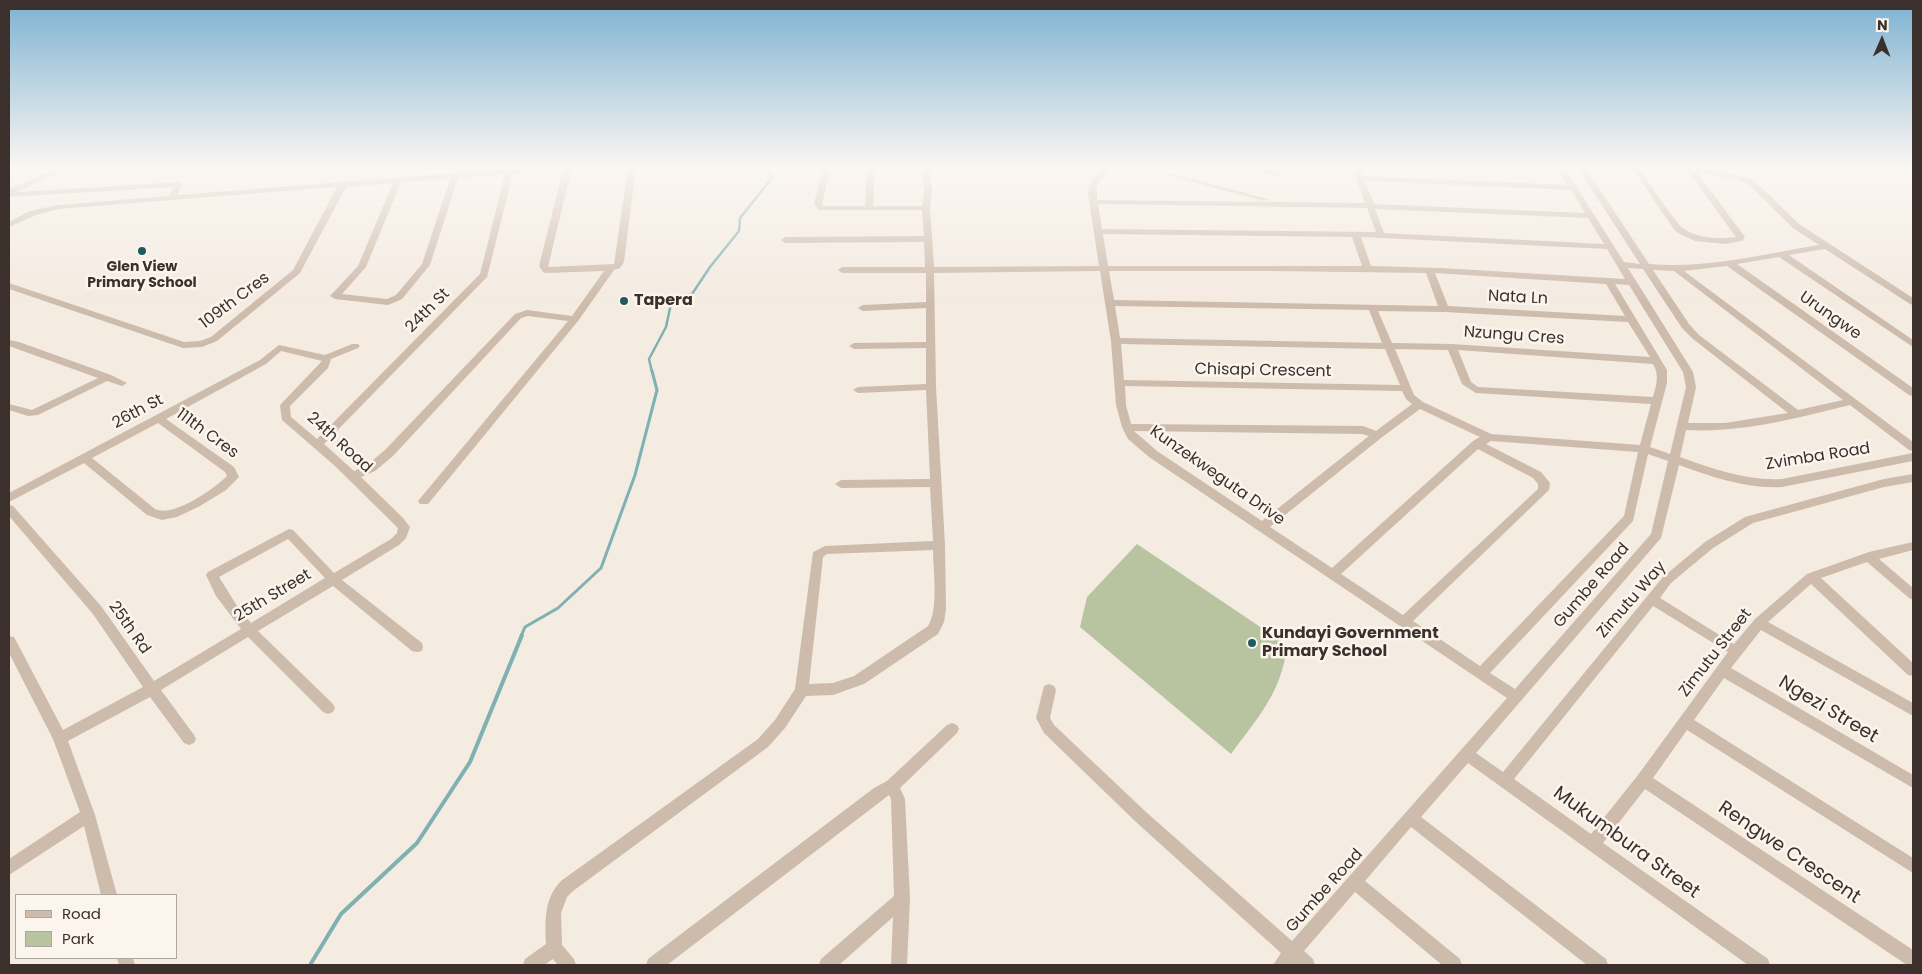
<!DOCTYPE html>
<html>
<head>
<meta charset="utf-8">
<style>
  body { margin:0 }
  #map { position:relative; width:1922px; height:974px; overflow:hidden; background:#f4ebe1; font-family:Poppins,sans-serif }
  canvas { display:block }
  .frame { position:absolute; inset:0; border:10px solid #3b302b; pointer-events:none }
  .legend { position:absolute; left:15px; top:894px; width:162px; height:65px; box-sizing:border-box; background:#fbf5ee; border:1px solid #aea6a0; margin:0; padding:6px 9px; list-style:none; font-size:15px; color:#3b302b }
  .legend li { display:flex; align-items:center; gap:10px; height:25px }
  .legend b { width:25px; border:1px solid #aea6a0 }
  .north { position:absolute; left:1857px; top:15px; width:50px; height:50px; -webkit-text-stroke:4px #fbf5ee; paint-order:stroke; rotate:1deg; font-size:14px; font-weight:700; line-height:20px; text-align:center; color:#3b302b }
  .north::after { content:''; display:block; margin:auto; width:18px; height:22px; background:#3b302b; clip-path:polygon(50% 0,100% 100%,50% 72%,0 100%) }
</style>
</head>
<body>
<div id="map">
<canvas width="1922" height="974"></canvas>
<div class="frame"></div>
<ul class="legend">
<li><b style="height:6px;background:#cdbbac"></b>Road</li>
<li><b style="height:14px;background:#b8c4a0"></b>Park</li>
</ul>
<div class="north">N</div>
</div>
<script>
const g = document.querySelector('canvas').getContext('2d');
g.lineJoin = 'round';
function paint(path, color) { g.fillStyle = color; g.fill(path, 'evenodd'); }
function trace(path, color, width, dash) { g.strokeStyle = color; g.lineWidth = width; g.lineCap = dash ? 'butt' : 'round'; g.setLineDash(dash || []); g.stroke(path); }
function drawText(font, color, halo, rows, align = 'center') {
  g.font = font + ' Poppins,sans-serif'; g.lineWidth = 5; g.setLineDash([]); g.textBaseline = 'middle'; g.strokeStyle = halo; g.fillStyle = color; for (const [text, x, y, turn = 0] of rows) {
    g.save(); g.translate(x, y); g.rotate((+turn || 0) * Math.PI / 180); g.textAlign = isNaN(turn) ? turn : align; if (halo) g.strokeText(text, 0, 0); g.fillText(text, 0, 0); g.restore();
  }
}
paint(new Path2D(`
  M1137,544L1287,645C1282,692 1258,717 1231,754L1080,627L1087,597Z`), '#b8c4a0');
trace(new Path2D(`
  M652,372L649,359L666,327L672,299L692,294L710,267L739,231L740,218L772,178L766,167`), '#7fb0b2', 2.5);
trace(new Path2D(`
  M521,636L525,627L558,608L601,568L635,475L657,390L652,371`), '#7fb0b2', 3);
trace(new Path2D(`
  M310,965L341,914L417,843L470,762L522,635`), '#7fb0b2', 4);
paint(new Path2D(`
  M62,167H72L16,192L179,182L183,184L177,195L455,173L543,167H572L548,267L614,264L628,167H636L624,262L620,268L614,270L578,321L428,504H420L418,501L568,321L528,316L521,318L393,456L375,471L361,477L403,518L410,527L406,538L399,545L342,580L422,643L423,647L422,651L417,652L412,651L333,586L258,631L333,704L335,708L333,712L328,714L323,712L248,637L161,690L194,735L196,739L194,743L189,745L184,743L150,697L68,741L95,815L117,895H101L84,826L9,875V859L80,812L53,739L9,653V636L14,637L63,730L143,687L93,614L9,516V505L13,506L101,606L154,681L241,629L216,596L206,575L208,572L289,529L293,530L334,573L391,539L397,533L398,528L335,466L282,420L280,406L281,404L322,361L281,351L266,364L166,419L234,467L239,477L226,490L200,506L177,517L162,520L147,515L84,463L9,502V493L260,360L279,345L325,355L352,344H358L360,346L358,348L331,359L328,368L290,406L291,417L317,439L480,274L505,174L458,178L430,265L402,299L388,305L335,299L330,296L358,266L393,183L346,187L300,273L217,341L202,347L183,348L9,289V283L184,342L200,341L211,337L293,270L337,187L58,209L36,215L9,227V222L30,211L58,205L169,196L174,187L9,197V189ZM563,170L539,266L543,272L546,273L604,271L572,316L527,310L515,314L385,450L367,465L354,471L324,444L487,277L513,174ZM450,179L422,264L396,295L387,299L342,294L366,267L401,182ZM158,423L225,472L227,476C214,489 173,518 155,509L92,458ZM288,539L325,578L251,623L237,606L219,577Z
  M823,167H831L822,204L824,206H865L867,167H875L873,206H922L924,191L921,167H929L932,191L930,208L934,267L1099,266L1088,193L1089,185L1104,167H1112L1097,185V200L1365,203L1352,167H1360L1363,176L1567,185L1556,167H1564L1624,262L1640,264L1577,167H1585L1649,264C1706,269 1763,254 1819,245L1793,228L1749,185L1739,180L1697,172L1745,237L1742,241L1725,244L1695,241L1676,232L1631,167H1639C1647,179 1675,223 1684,229C1699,239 1720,239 1736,237L1687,170L1682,169L1681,167H1695L1741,176L1755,181L1799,224L1913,298V305L1910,304L1825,249L1789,255L1913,340V347L1779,257L1737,264L1913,388V396L1909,395L1727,266L1684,271L1913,442V451L1909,450L1850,405C1796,418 1743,433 1686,430L1680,457C1714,469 1746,481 1782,479L1913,453V461L1782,487C1745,489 1713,477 1679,465L1661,538L1476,753L1503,772L1663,577L1705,542L1745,517L1884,479L1913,474V482L1884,487L1753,523L1713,548L1671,583L1660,598L1734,644L1755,619L1807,574L1869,552L1913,542V550L1879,559L1913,588V600L1909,598L1867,562L1821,578L1913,663V676L1908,675L1811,584L1768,622L1913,703V716L1761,630L1731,668L1913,775V788L1724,678L1694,720L1913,858V873L1687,730L1653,778L1913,950V965H1907L1645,789L1603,843L1768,959L1770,965H1748L1468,763L1421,817L1606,959L1608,965H1587L1411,827L1365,881L1460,959L1462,965H1442L1355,892L1304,951L1313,959L1315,965H1295L1293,964L1292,965H1273L1281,953L1136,822L1044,733L1036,718L1044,686L1049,684L1054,686L1056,690L1050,718L1054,725L1146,812L1292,941L1507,698L1149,457L1128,439L1122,427L1116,405L1111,341L1100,271L934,273L936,387L945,545L946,609L944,622L938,634L864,684L833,695L806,696L785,728L768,747L573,891L567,897L561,913L562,945L574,959L576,965H558L553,959L544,965H523L525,959L546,944C545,921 544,898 561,881L758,739L775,720L795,689L813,552L825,546L933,541L930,487L841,488L835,484L841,480L930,479L926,390L858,393L853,390L858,387L926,384V348L854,349L849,346L854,343L926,342V308L863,311L858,308L863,305L926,302V273H842L838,270L842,267H925L924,242L785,243L781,240L785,237L924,236L922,210H819L814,204ZM1365,181L1571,190L1585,213L1374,204ZM1098,204L1367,208L1376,232L1102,229ZM1375,209L1588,218L1604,244L1384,233ZM1103,234L1352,237L1362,266H1108ZM1361,237L1607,249L1625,279L1441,268L1371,266ZM1628,268L1643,269L1682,328L1693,339L1788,413L1725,423H1688L1696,387L1693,372ZM1653,270L1674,271L1843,400L1798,410L1699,335L1689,324ZM1109,271H1271L1426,273L1438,306L1114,300ZM1435,273L1606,284L1625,316L1448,306ZM1615,284L1629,285L1683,372L1686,387L1670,454L1650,447L1667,383V370ZM1115,306L1369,310L1382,343L1120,338ZM1378,311L1444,312L1628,322L1650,357L1452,344L1392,343ZM1121,344L1385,349L1400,385L1124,380ZM1395,349L1448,350L1462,384L1476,393L1651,404L1640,445L1491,434L1423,402L1414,395ZM1458,350L1653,364C1660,375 1656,386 1653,397L1478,387L1471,382ZM1125,386L1402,391L1406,399L1412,404L1376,431L1363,426L1131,424L1126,405ZM1420,409L1480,437L1473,441L1332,568L1270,527L1381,438ZM1134,431L1362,434L1369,436L1262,521L1157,451ZM1491,441L1638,452L1624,516L1480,666L1413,621L1549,490L1550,483L1541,472L1486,444ZM1478,449L1533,478L1538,484V489L1403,615L1341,574ZM1648,454L1668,461L1651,534L1515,689L1490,673L1633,521ZM933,550C933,570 939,610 928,626L854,676L833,683L809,684L823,557L827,554ZM1653,606L1728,652L1638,775L1591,834L1514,779Z
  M1136,167H1147L1268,199L1264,201Z
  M1242,167H1254L1275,171L1280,167H1288L1277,176Z
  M9,340L19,342L111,375L127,383L122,386L107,381L38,415L28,416L9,410V404L32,410L98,378L9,346Z
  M952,723L957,725L959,729L957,733L900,788L905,799L910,899L907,965H891L893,917L839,965H819L821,959L894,896L891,799L889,795L667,965H646L648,959L874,788L887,781L947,725Z
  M117,958H133L135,965H119Z`), '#cdbbac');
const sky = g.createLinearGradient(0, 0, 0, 303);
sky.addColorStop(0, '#7eb2d2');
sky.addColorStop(0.55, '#faf6f2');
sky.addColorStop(1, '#faf6f200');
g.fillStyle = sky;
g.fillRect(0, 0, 1922, 303);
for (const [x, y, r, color] of [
  [142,251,5,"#1f5a5e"],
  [624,301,5,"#1f5a5e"],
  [1252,643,5,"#1f5a5e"]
]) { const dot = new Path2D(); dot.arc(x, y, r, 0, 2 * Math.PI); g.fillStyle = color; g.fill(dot); trace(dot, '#fbf5ee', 2); }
drawText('bold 14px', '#3b302b', '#fbf5ee', [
  ["Glen View",142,267],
  ["Primary School",142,283]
]);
drawText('16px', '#3b302b', '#fbf5ee', [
  ["Nata Ln",1518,298,3],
  ["109th Cres",235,301,-37],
  ["24th St",428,311,-45],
  ["Urungwe",1830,316,35],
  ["Nzungu Cres",1514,336,4],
  ["Chisapi Crescent",1263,371,1],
  ["26th St",138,412,-28],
  ["111th Cres",207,434,36],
  ["24th Road",339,443,42],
  ["Zvimba Road",1818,457,-9],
  ["Kunzekweguta Drive",1217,476,35],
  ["Gumbe Road",1592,586,-49],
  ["25th Street",273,596,-31],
  ["Zimutu Way",1632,600,-49],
  ["25th Rd",129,628,55],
  ["Zimutu Street",1716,653,-52],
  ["Gumbe Road",1325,891,-48]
]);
drawText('bold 16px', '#3b302b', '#fbf5ee', [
  ["Tapera",634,301],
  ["Kundayi Government",1262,634],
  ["Primary School",1262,652]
], 'left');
drawText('19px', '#3b302b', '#fbf5ee', [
  ["Ngezi Street",1828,710,31],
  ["Mukumbura Street",1626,843,36],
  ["Rengwe Crescent",1789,853,34]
]);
</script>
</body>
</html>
